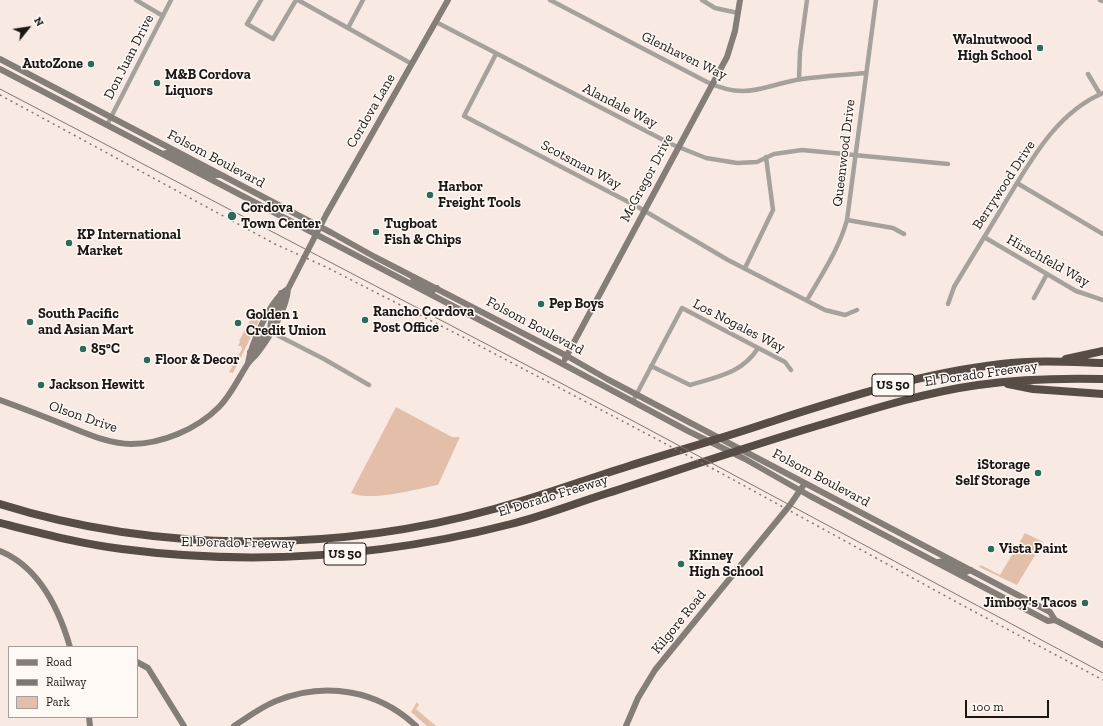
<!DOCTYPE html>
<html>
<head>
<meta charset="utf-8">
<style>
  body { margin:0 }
  #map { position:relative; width:1103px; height:726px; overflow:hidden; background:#f8eae2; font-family:"Zilla Slab",serif }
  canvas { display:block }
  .legend { position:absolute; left:8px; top:646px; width:130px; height:72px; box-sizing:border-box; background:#fff9f6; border:1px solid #a49f9c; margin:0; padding:5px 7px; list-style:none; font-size:12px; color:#1c1714 }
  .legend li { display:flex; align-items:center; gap:8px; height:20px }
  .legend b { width:20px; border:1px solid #a49f9c }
  .north { position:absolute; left:8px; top:8px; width:40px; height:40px; -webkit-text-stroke:3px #fff9f6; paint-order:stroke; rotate:60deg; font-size:11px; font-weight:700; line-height:16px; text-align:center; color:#1c1714 }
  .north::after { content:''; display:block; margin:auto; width:14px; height:18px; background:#1c1714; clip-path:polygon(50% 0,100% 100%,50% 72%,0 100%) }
  .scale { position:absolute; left:965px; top:700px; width:84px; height:18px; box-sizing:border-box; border:2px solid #1c1714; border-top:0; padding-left:5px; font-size:12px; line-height:14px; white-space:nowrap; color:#1c1714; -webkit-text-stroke:3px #fff9f6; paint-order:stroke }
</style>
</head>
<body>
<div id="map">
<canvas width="1103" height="726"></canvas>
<ul class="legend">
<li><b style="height:5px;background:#857d78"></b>Road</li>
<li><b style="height:5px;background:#7f7671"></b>Railway</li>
<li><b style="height:11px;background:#e3bfa9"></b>Park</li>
</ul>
<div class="north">N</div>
<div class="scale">100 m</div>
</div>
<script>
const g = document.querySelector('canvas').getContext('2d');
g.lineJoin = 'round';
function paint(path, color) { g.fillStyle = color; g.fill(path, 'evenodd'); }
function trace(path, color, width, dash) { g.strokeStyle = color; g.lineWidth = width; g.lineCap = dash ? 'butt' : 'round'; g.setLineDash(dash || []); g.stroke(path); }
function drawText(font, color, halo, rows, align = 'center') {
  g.font = font + ' "Zilla Slab",serif'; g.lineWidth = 3; g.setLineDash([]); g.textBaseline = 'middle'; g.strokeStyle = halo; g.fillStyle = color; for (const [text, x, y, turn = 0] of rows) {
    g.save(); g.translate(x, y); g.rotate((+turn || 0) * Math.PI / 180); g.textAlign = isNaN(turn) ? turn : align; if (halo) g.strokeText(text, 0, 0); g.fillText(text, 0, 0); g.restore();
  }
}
paint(new Path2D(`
  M252,317L259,321L233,373L229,372L242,349L241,346H238L240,342L239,341Z
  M396,407L452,437H460L438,485C415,489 373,502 351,493Z
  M1025,533L1043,542L1017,585L979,567L981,565L1000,575Z
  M417,702L419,705L416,709L436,726H427L411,712Z`), '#e3bfa9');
trace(new Path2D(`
  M136,0L163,16
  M261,0L247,24L273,39L296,0
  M298,0L412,64
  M550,0L707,82C748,101 763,85 802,79C823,76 844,75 866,73
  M702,0L715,8L738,13
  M1100,0L1103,1
  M436,22L671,144L706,158L737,163L757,162L774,154L802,150L948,164
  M348,28L363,0
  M496,54L464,116L638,207L728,260L825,310L845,315L857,310
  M1088,74L1100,94
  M799,79L800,52L807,0
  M107,125L171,0
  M1017,183L1103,234
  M847,220L893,228L904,234
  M984,237L1076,291L1103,300
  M745,268L773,210L766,157
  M1034,298L1047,274
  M807,300C822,274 839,249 847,220L876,0
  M948,304L954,287C970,260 987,233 1003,206C1029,164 1055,113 1103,93
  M271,332L324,359L369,385
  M651,366L690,385C716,377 743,373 758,348
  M633,401L682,308L785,362L791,370`), '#a7a19e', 4.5);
trace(new Path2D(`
  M0,59L332,233L375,257L567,356L607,379L1050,612L1055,620L1103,645
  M0,69L516,339L688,431L745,459L810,496L1048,621L1055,620
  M162,154L167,153L210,175H220
  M413,281L432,291L437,288
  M271,332C267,317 283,308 281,293
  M250,352L255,349L264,334L271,332
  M565,359L727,57L735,31L740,0
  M248,363C251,344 271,298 288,289
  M0,400C22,408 43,416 65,425C86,433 108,444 131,444C162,444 197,429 219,407C231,395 238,379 247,365C250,360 256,356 259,351C270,337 287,307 288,289L326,215L448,0
  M0,551C39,567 59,609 70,647
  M938,562L945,561L966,572L971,570
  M137,662L148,668L184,726
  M89,717L90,726
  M234,726C248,717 261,707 276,701C325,681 378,690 416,726
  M626,726L638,698L655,670L790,505L803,486`), '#857d78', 6);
trace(new Path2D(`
  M1066,359L1103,351
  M1008,384L1033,389L1103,394
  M0,504C156,553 337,553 494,509C539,497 584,480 629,466C676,451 723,438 770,422C845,398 922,373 1001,364C1035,360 1069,362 1103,363
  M0,523C40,533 81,544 122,549C253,566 383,557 511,524C543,516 576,503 608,493C682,469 755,444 830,422C879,407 928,392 978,385C1020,379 1061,378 1103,379`), '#584d46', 8);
trace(new Path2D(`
  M0,89L635,422L1103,673`), '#7f7671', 1);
trace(new Path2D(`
  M0,95L275,244L326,267L459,335L719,472L960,604L1103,680`), '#7f7671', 1.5, [2, 4]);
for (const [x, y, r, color] of [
  [1040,48,4,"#2a6b5a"],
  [91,64,4,"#2a6b5a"],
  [157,83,4,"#2a6b5a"],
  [430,195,4,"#2a6b5a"],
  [232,216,5,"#2a6b5a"],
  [376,232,4,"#2a6b5a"],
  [69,243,4,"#2a6b5a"],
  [541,304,4,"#2a6b5a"],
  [365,320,4,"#2a6b5a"],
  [30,322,4,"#2a6b5a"],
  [238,323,4,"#2a6b5a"],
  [83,349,4,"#2a6b5a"],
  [147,360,4,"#2a6b5a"],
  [41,385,4,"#2a6b5a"],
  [1038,473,4,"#2a6b5a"],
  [991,549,4,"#2a6b5a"],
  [681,564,4,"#2a6b5a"],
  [1085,603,4,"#2a6b5a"]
]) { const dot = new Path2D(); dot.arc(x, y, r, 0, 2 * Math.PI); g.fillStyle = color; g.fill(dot); trace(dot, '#fff9f6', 1.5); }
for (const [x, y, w] of [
  [893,385,42],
  [345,554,42]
]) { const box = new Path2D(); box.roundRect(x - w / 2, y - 11, w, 22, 3); g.fillStyle = '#fff9f6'; g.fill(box); trace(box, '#1c1714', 1); }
drawText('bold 13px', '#1c1714', null, [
  ["US 50",893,385],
  ["US 50",345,554]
]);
drawText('bold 14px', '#1c1714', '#fff9f6', [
  ["Walnutwood",1032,40,"right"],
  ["High School",1032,56,"right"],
  ["AutoZone",83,64,"right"],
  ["M&B Cordova",165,75],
  ["Liquors",165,91],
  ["Harbor",438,187],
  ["Freight Tools",438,203],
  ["Cordova",241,208],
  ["Town Center",241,224],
  ["Tugboat",384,224],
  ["Fish & Chips",384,240],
  ["KP International",77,235],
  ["Market",77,251],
  ["Pep Boys",549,304],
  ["Rancho Cordova",373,312],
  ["Post Office",373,328],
  ["South Pacific",38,314],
  ["and Asian Mart",38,330],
  ["Golden 1",246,315],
  ["Credit Union",246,331],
  ["85°C",91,349],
  ["Floor & Decor",155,360],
  ["Jackson Hewitt",49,385],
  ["iStorage",1030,465,"right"],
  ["Self Storage",1030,481,"right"],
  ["Vista Paint",999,549],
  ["Kinney",689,556],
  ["High School",689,572],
  ["Jimboy's Tacos",1077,603,"right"]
], 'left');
drawText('14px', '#1c1714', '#fff9f6', [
  ["Glenhaven Way",684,56,26],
  ["Don Juan Drive",129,57,-63],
  ["Alandale Way",620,106,27],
  ["Cordova Lane",371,111,-60],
  ["Queenwood Drive",844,153,-83],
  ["Folsom Boulevard",216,159,28],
  ["Scotsman Way",581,165,28],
  ["McGregor Drive",647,178,-62],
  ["Berrywood Drive",1004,185,-57],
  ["Hirschfeld Way",1048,261,29],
  ["Folsom Boulevard",535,326,28],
  ["Los Nogales Way",739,326,27],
  ["El Dorado Freeway",981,374,-8],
  ["Olson Drive",83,417,19],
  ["Folsom Boulevard",821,478,28],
  ["El Dorado Freeway",553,496,-17],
  ["El Dorado Freeway",238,543,1],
  ["Kilgore Road",679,622,-51]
]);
</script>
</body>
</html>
